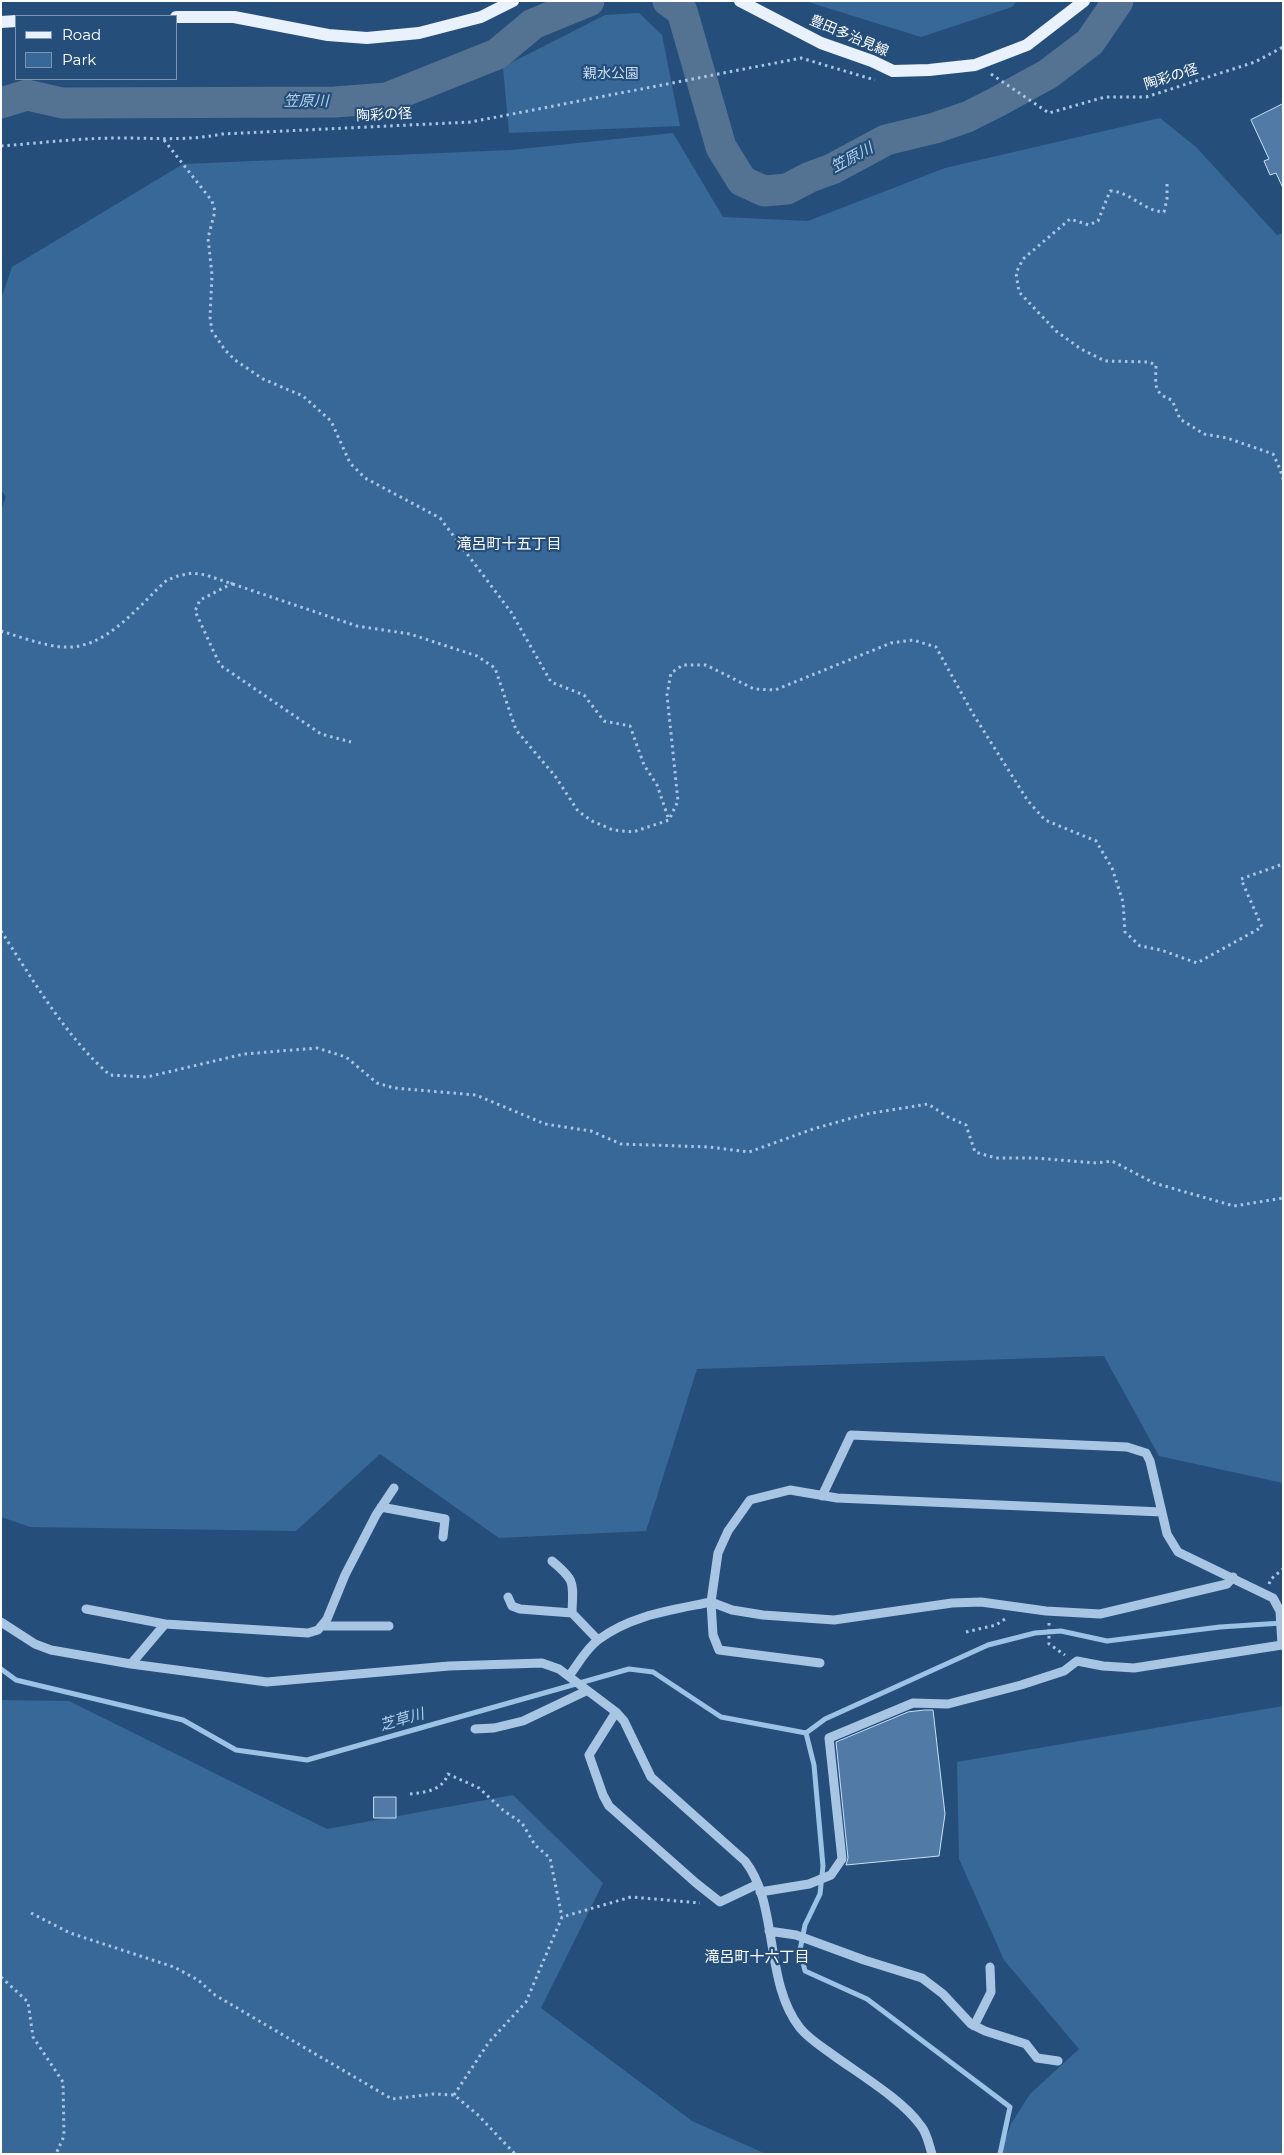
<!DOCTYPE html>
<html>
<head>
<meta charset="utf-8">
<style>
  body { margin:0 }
  #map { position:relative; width:1284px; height:2155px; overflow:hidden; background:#254e7b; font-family:Montserrat,sans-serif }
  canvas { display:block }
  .frame { position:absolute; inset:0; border:2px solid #fff; pointer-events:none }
  .legend { position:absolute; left:15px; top:15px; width:162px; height:65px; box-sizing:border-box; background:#254e7b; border:1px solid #7c95b0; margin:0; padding:6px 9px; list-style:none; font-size:15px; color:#fff }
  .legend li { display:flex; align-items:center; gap:10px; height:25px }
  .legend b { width:25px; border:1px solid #7c95b0 }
</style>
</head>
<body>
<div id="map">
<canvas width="1284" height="2155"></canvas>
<div class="frame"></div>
<ul class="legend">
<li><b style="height:6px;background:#e8f1fc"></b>Road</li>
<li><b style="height:14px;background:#386898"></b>Park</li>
</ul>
</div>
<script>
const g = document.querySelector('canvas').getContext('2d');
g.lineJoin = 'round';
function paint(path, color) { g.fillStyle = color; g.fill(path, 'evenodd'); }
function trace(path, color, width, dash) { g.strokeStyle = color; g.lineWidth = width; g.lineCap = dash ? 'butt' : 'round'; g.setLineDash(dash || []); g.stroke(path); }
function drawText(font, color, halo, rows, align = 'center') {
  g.font = font + ' Montserrat,"Noto Sans JP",sans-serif'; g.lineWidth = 4.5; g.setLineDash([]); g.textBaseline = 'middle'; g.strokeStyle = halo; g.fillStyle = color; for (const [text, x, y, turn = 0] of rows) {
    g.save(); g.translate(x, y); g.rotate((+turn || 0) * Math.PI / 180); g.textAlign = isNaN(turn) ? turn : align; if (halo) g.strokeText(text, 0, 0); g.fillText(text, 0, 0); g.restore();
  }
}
paint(new Path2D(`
  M805,1H1017L1012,7L921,37Z
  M639,13L662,35L680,126L509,133L503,67L605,15Z
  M1160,118L1196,147L1277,235L1283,233V1483L1159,1456L1104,1356L697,1369L646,1531L499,1538L380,1454L296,1531L30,1527L1,1517V510L6,497L1,490V299L12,267L183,164L511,150L673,133L723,217L808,221L945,168Z
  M1,1700L69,1701L327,1829L513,1795L603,1883L541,2008L692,2121L766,2154H1Z
  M1283,1706V2154H1000L1011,2124L1030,2094L1079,2049L1004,1960L959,1859L957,1762Z`), '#386898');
trace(new Path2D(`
  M1,1669L16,1680L183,1720L236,1750L307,1760L629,1669L653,1672L721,1717L806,1733
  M806,1733L814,1765L823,1866L820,1894L805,1925L800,1950L805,1971L867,1999L1010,2107L1000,2154
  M806,1733L825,1719L988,1645L1035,1633L1061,1631L1107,1641L1220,1627L1282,1623`), '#9cc2e5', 5);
trace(new Path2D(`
  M668,1L682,11L721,147L742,181L764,191L787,189L810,177L832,169L886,140L935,128L967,117L995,103L1048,74L1090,42L1118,1
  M1,103L27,95L62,103L335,102L387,98L497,54L533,24L589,1`), '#547393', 31);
const building = new Path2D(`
  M1283,104V188L1276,173L1270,175L1264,161L1269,159L1251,120Z
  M925,1710H933L945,1814L939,1856L846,1865L848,1858L836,1742L908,1712Z
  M374,1797H396V1818H374Z`);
paint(building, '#517ba6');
trace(building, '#cbdff4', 1);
trace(new Path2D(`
  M991,74L1049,113L1105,97H1146L1255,62L1283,47
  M164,140L212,201L215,211L208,238L212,275L210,317L212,331L225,350L235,360L263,379L303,396L331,421L350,463L365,478L440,518L511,612L551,682L584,695L604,721L630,726L644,765L657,785L669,820
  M1,146C40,143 80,138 120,138C154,138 188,141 222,134L471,122L801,58L875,80
  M1167,184V199L1164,212C1143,211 1130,191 1110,191L1098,221L1089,225L1070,219L1023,259L1016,273L1019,292L1056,331L1081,349L1105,361L1149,362L1156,365C1156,384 1152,393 1172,400L1180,419L1204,434L1227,438L1273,454L1280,469L1283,479
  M233,583L200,600L195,611L220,665L321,734L351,742
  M1,631C21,637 44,646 64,647C106,650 139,605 167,580L178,576L192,573L206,575L357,626L410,634L477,656L495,668L516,730L555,776L578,811L592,821L613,830L633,832L669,820L678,801L667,695L671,673L683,665H706L754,689L775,690L891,643L913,640L936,647L973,714L1028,801L1045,820L1096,841L1112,868L1123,902L1125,932L1140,946L1161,950L1197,963L1262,927L1241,879L1283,864
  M1,931C31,977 68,1040 110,1075L147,1077L244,1054L317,1048L346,1057L377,1083L394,1088L476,1095L545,1124L591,1131L621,1144L709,1147L749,1152L813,1129L866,1114L928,1104L948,1117L966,1125L975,1152L996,1158H1034L1097,1163L1112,1161L1154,1183L1234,1206L1283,1198
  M1269,1584L1271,1579L1283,1569
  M1049,1623V1644L1065,1655
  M966,1632L996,1625L1005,1619
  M410,1794C426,1792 442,1791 448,1774L479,1788L504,1811L522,1823L535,1845L550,1858L562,1917
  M31,1913L70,1933L174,1967L198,1980L215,1995L392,2099L433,2094L454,2095L478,2115L515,2154
  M1,1977L28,2002L33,2037L63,2082L64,2136L56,2154
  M454,2095L489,2042L526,2002L562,1917L631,1897L700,1903`), '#a8c6e4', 3, [2.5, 4]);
trace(new Path2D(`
  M381,1507L445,1519L443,1537
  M552,1561C576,1581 573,1582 572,1613
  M508,1597L512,1606L520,1609L572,1613L598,1640
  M86,1609L165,1624
  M1,1622L35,1644L51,1650L131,1664L267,1682L449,1666L542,1663L559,1669L616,1712L624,1721L651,1777L745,1861C779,1904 764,1983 800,2028C809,2039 822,2047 833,2055C859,2074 903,2100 921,2126C927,2133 929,2145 932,2154
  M322,1626H389
  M820,1663L719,1650L713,1635L711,1602L732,1610L763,1615L834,1620L952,1603L981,1602L1046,1611L1100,1614L1227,1584L1233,1577
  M131,1664L165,1624L308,1633L318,1630L327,1619L345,1575L376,1515L394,1488
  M569,1676C578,1664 586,1649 598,1640C631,1615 672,1610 711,1602L718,1553L728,1531L750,1500L790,1490L837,1498L1162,1512
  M616,1712L589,1755L603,1795L609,1806L696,1883L720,1902L758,1884
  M475,1729L494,1728L523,1721L586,1691
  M760,1892L809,1884L831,1875L842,1859L829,1738L913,1703L948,1704L1021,1685L1064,1671L1077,1661L1103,1666L1134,1668L1282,1645L1280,1611L1273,1598L1178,1552L1167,1534L1150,1461L1146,1453L1127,1447L851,1435L822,1496
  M769,1931L796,1935L864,1960L922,1978L943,1994L971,2024L985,2031L1026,2044L1037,2058L1058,2061
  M974,2026L991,1992L990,1967`), '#a8c6e4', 9);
trace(new Path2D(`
  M740,1L821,43L872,61L893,71L929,70L975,65L1027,45L1084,1
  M176,17H234L328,35L367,38L419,33L481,17L513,1
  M1,22L16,21`), '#e8f1fc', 12);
drawText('14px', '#fff', '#254e7b', [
  ["豊田多治見線",849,36,23],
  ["陶彩の径",1171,77,-17],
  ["陶彩の径",384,115,-3]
]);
drawText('14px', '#cbdff4', '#254e7b', [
  ["親水公園",611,74]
]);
drawText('italic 15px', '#b3d0ec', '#254e7b', [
  ["笠原川",306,102],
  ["笠原川",852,158,-28],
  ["芝草川",402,1720,-16]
]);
drawText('15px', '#fff', '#254e7b', [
  ["滝呂町十五丁目",509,545],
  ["滝呂町十六丁目",757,1958]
]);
</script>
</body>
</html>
